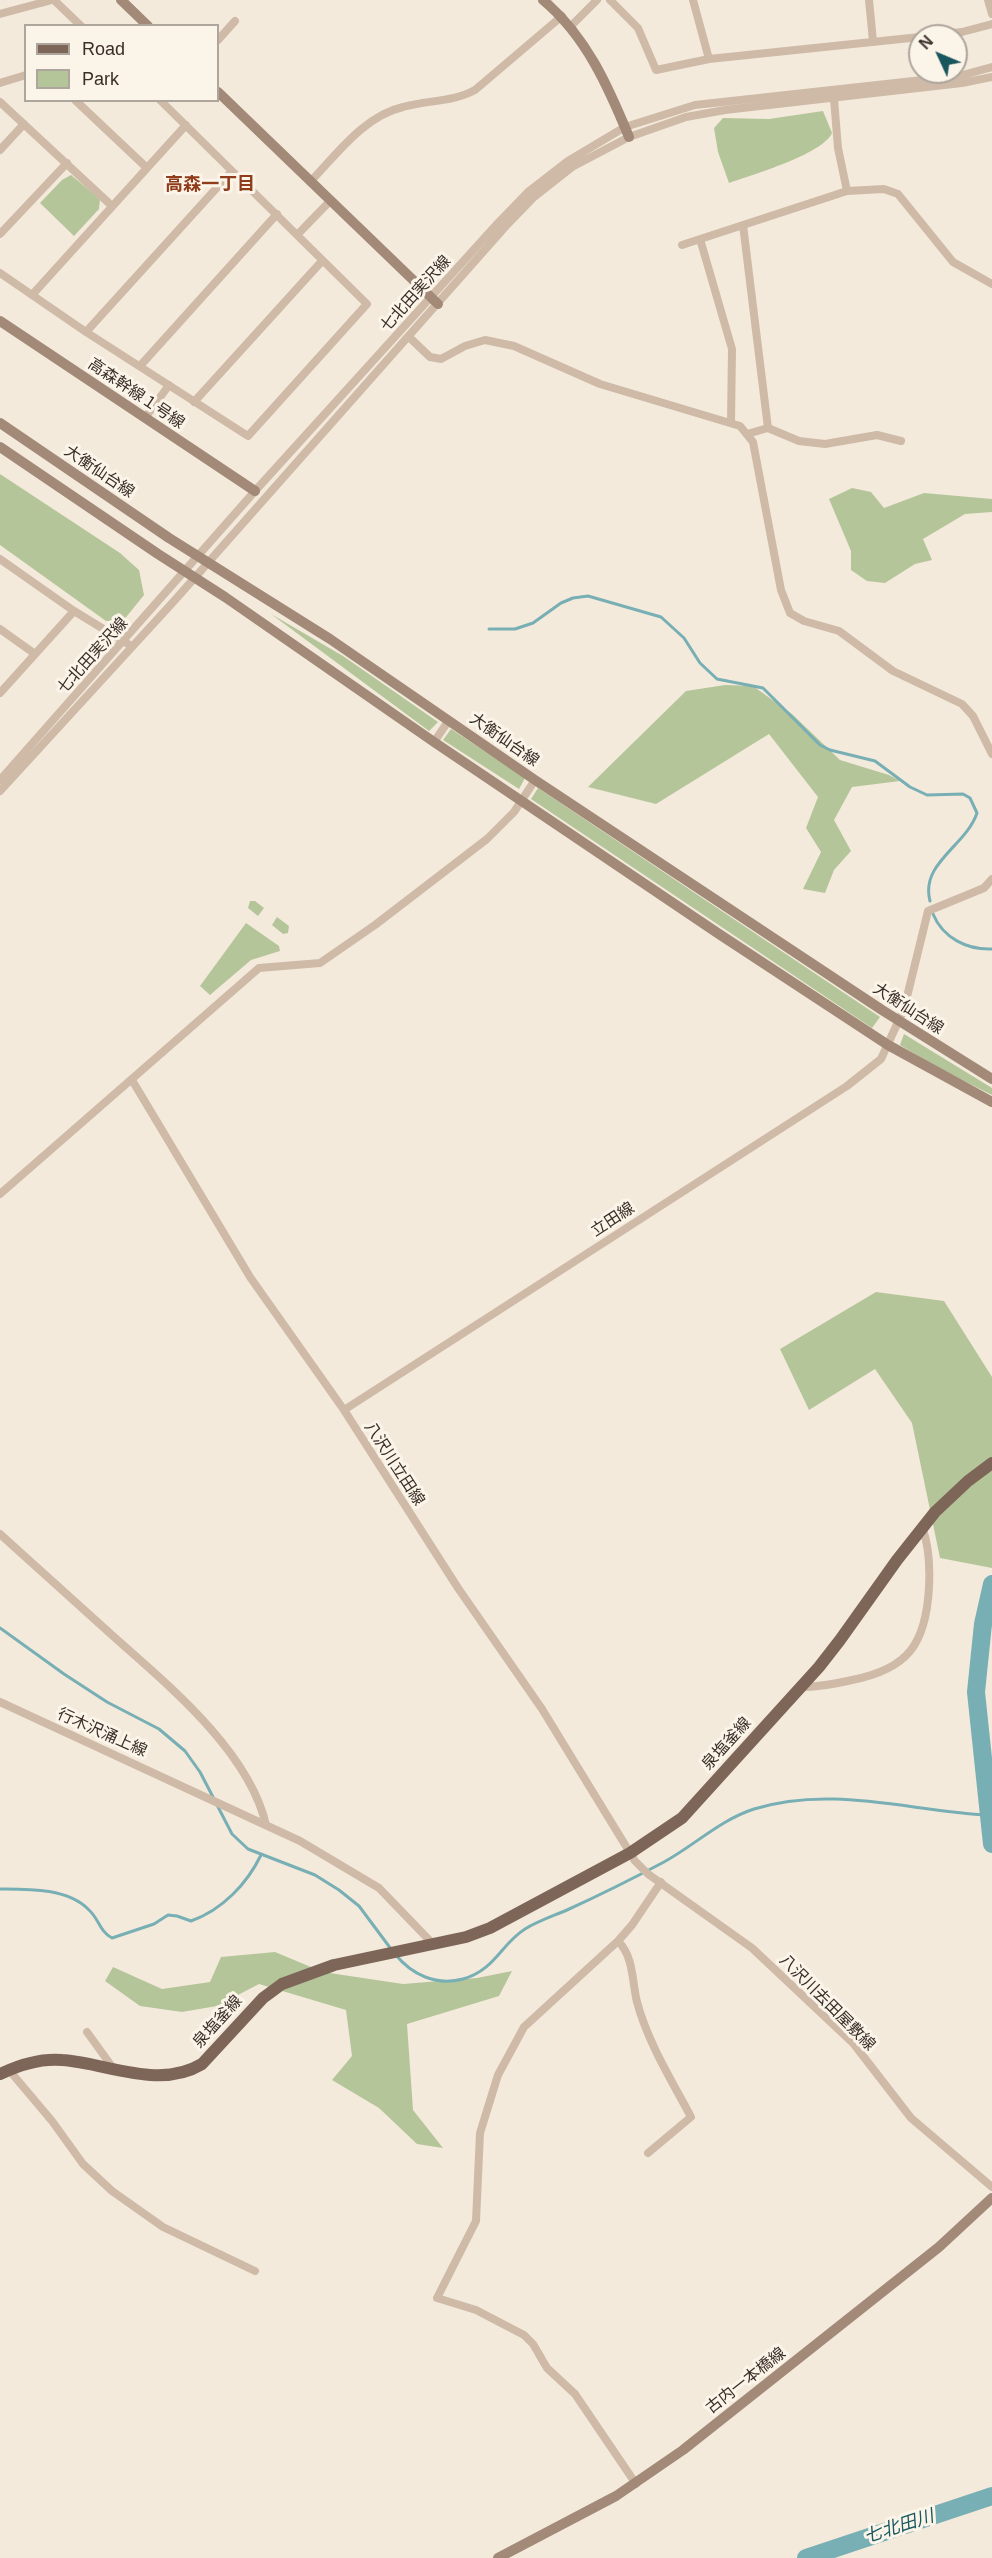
<!DOCTYPE html>
<html>
<head>
<meta charset="utf-8">
<style>
  body { margin:0 }
  #map { position:relative; width:992px; height:2558px; overflow:hidden; background:#f4eadc; font-family:Arial,sans-serif }
  canvas { display:block }
  .legend { position:absolute; left:24px; top:24px; width:195px; height:78px; box-sizing:border-box; background:#fbf4e9; border:2px solid #aea59c; margin:0; padding:8px 10px; list-style:none; font-size:18px; color:#3a2e28 }
  .legend li { display:flex; align-items:center; gap:12px; height:30px }
  .legend b { width:30px; border:2px solid #aea59c }
  .north { position:absolute; left:908px; top:24px; width:60px; height:60px; box-sizing:border-box; background:#fbf4e9; border:2px solid #aea59c; border-radius:50%; rotate:314deg; font-size:16px; font-weight:700; line-height:24px; text-align:center; color:#3a2e28 }
  .north::after { content:''; display:block; margin:auto; width:21px; height:27px; background:#19575f; clip-path:polygon(50% 0,100% 100%,50% 72%,0 100%) }
</style>
</head>
<body>
<div id="map">
<canvas width="992" height="2558"></canvas>
<ul class="legend">
<li><b style="height:8px;background:#7d6658"></b>Road</li>
<li><b style="height:16px;background:#b5c59a"></b>Park</li>
</ul>
<div class="north">N</div>
</div>
<script>
const g = document.querySelector('canvas').getContext('2d');
g.lineJoin = 'round';
function paint(path, color) { g.fillStyle = color; g.fill(path, 'evenodd'); }
function trace(path, color, width, dash) { g.strokeStyle = color; g.lineWidth = width; g.lineCap = dash ? 'butt' : 'round'; g.setLineDash(dash || []); g.stroke(path); }
function drawText(font, color, halo, rows, align = 'center') {
  g.font = font + ' Arial,"Noto Sans JP",sans-serif'; g.lineWidth = 6; g.setLineDash([]); g.textBaseline = 'middle'; g.strokeStyle = halo; g.fillStyle = color; for (const [text, x, y, turn = 0] of rows) {
    g.save(); g.translate(x, y); g.rotate((+turn || 0) * Math.PI / 180); g.textAlign = isNaN(turn) ? turn : align; if (halo) g.strokeText(text, 0, 0); g.fillText(text, 0, 0); g.restore();
  }
}
paint(new Path2D(`
  M823,111L832,133C823,154 752,175 729,183L718,152L714,128L723,118L769,119Z
  M71,175L100,199L99,209L74,236L40,203L62,180Z
  M0,474L120,553L139,570L144,595L123,621H106L0,545Z
  M852,488L871,492L884,508L924,493L992,499V512L965,514L923,539L932,560L915,564L885,583L867,581L851,570V551L829,499Z
  M271,614L343,656L438,722L429,731Z
  M725,685L753,686L792,714L840,760L889,775L900,781L852,787L834,820L851,851L834,870L825,893L803,889L821,852L806,828L818,797L769,734L656,804L588,787L686,691Z
  M451,729L525,778L519,789L443,740Z
  M538,788L880,1017L872,1028L531,799Z
  M250,901H255L264,908L258,916L248,908Z
  M277,917L289,926L288,933L283,934L272,925Z
  M246,923L279,946L280,951L251,960L210,995L200,986Z
  M904,1034L992,1088V1095L940,1069L900,1045Z
  M876,1292L944,1301L992,1377V1568L940,1558L912,1423L875,1369L809,1410L780,1349Z
  M275,1952L323,1972L403,1984L477,1978L512,1971L499,1996L407,2024L413,2110L443,2148L417,2144L379,2108L332,2080L352,2056L346,2010L259,1984L217,2006L182,2012L140,2006L105,1981L113,1967L162,1989L210,1982L221,1957Z`), '#b5c59a');
trace(new Path2D(`
  M489,629H515L533,623L561,603L573,598L588,596L661,617L684,638L700,663L717,679L763,688L820,745L830,750L875,761L910,787L927,795L963,794L970,798L977,813C966,846 920,863 930,901
  M933,914C943,938 967,950 992,949
  M0,1628L64,1674L107,1702L159,1729L185,1751L200,1772L213,1797
  M216,1803L232,1834L248,1849L315,1875L339,1890L359,1906L391,1949
  M0,1889C28,1889 68,1888 89,1910C99,1919 100,1932 112,1938L154,1924L168,1915L177,1916L191,1921C222,1910 247,1884 261,1855
  M395,1954C412,1975 436,1986 463,1979C495,1970 501,1944 525,1929C538,1921 553,1916 567,1910C600,1895 632,1879 664,1862C695,1845 720,1820 754,1809C832,1785 909,1811 988,1815`), '#78afb4', 3);
trace(new Path2D(`
  M992,1584L983,1624L976,1692L992,1844
  M806,2558L992,2496`), '#78afb4', 18);
trace(new Path2D(`
  M54,0L81,26
  M610,0L638,28L656,70L709,59L920,37
  M693,0L709,59
  M869,0L873,41
  M988,0L992,14
  M0,14L52,0
  M571,26L597,0
  M925,36L962,32L992,24
  M218,40L235,21
  M0,83L26,75
  M834,99L838,148L847,191
  M75,100L147,168
  M0,102L112,206
  M0,150L24,124
  M310,182C337,154 364,116 403,107C428,100 453,102 475,90L562,16
  M743,225L768,428
  M0,234L67,163
  M297,235L330,201
  M700,239L732,349L731,423
  M682,245L847,191L884,189L898,194L953,262L992,284
  M0,273L86,332L248,436L367,304L160,100
  M32,295L186,125
  M86,332L232,171
  M409,337L430,357L441,359L465,346L485,340L514,346L600,384L740,426L753,442L781,590L790,613L804,621L839,631L893,671L962,704L973,716L992,754
  M140,366L277,214
  M194,402L322,261
  M145,418L169,385
  M747,434L768,428L799,441L825,444L877,435L901,441
  M0,559L74,611L128,644
  M0,629L35,654
  M0,693L74,611
  M434,742L449,720
  M0,780L255,491L498,223L528,192L568,161L625,127L695,105L959,76L992,67
  M0,791L175,600L505,227L534,197L572,167L629,137L686,117L725,110L962,83L992,77
  M132,1080L250,1277L344,1410L458,1588L542,1709L635,1861L648,1874L752,1948L853,2043L911,2118L992,2187
  M0,1194L259,968L320,963L375,925L487,839L514,812L535,780
  M344,1410L847,1086L881,1059L904,1009L928,911L984,888L992,879
  M0,1534C38,1568 75,1602 113,1636C168,1685 249,1751 266,1825
  M801,1687C819,1687 835,1684 852,1680C908,1669 926,1644 929,1587C930,1568 929,1545 922,1527
  M0,1702L300,1841L379,1888L433,1944
  M618,1941C634,1957 632,1982 637,2002C648,2043 672,2081 691,2117L648,2153
  M87,2032L113,2068
  M9,2070L52,2121L83,2164L112,2191L163,2227L255,2271
  M636,2484L575,2394L547,2368L533,2344L524,2335L476,2310L437,2298L476,2221L480,2133L498,2075L524,2027L618,1941L632,1925L661,1882`), '#cebaa7', 8);
trace(new Path2D(`
  M121,0L148,26
  M543,0C586,36 608,86 629,137
  M218,92L438,304
  M0,321L255,491
  M0,423L169,538L330,639L535,780L882,1010L992,1079
  M0,447L158,554L225,597L434,742L719,934L888,1045L992,1102
  M498,2558L616,2496L683,2450L939,2247L992,2198`), '#a28978', 10);
trace(new Path2D(`
  M0,2074C19,2065 40,2058 62,2060C107,2063 159,2090 202,2064L263,1998L282,1984L334,1965L466,1937L490,1928L630,1853L682,1818L819,1667L840,1640L897,1560L935,1512L968,1481L992,1463`), '#7d6658', 12);
drawText('16px', '#3a2e28', '#fbf4e9', [
  ["七北田実沢線",416,294,-48],
  ["高森幹線１号線",136,394,34],
  ["大衡仙台線",99,472,34],
  ["七北田実沢線",93,656,-48],
  ["大衡仙台線",504,740,35],
  ["大衡仙台線",908,1009,33],
  ["立田線",613,1220,-33],
  ["八沢川立田線",394,1464,57],
  ["行木沢涌上線",102,1733,24],
  ["泉塩釜線",727,1744,-48],
  ["八沢川去田屋敷線",827,2003,45],
  ["泉塩釜線",218,2022,-48],
  ["古内一本橋線",746,2381,-38]
]);
drawText('bold 18px', '#903b19', '#fbf4e9', [
  ["高森一丁目",210,185]
]);
drawText('italic 18px', '#19575f', '#fbf4e9', [
  ["七北田川",899,2527,-18]
]);
</script>
</body>
</html>
